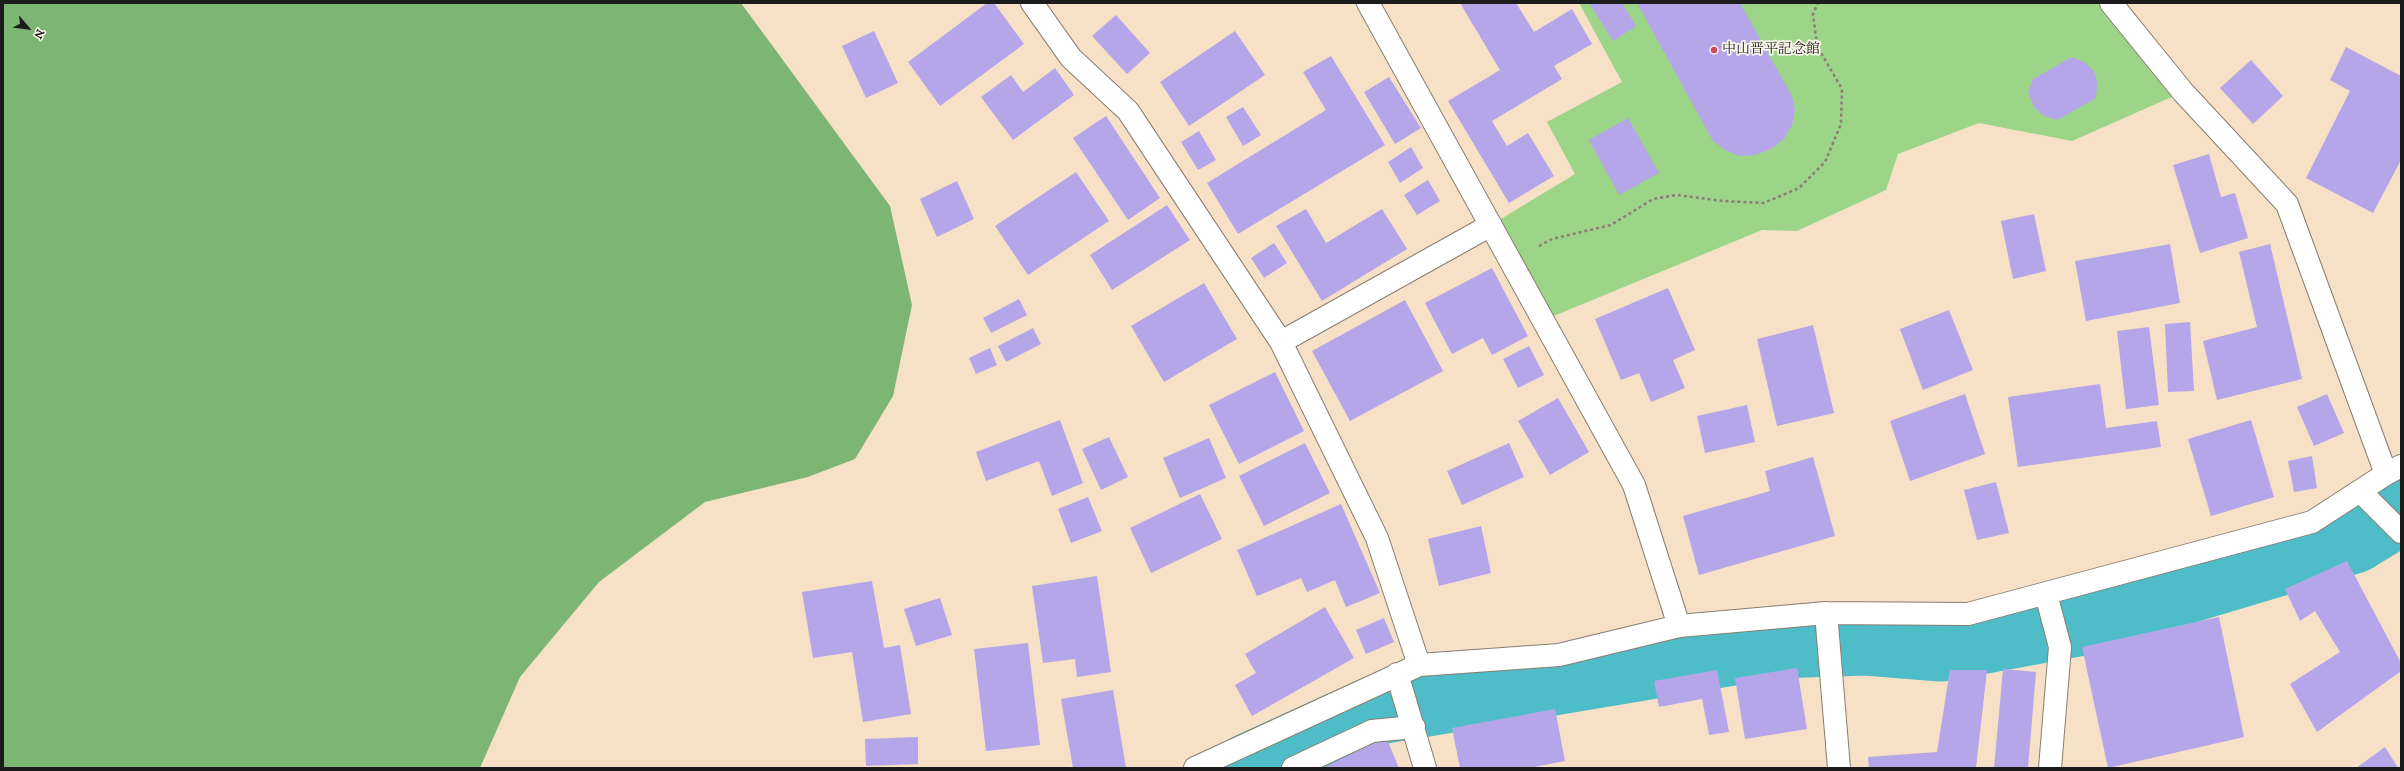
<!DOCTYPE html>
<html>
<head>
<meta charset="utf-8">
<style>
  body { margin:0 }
  #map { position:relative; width:2404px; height:771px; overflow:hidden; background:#f6e0c6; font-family:"IM FELL DW Pica",serif }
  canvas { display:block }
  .frame { position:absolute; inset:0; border:4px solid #1c1c1c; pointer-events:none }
  .north { position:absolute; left:8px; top:8px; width:40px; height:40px; -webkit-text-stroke:3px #fbf7ec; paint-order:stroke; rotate:118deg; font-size:11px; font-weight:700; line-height:16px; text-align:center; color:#1c1c1c }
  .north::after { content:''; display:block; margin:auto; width:14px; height:18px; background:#1c1c1c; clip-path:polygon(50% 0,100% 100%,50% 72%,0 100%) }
</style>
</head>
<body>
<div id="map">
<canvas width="2404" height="771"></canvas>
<div class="frame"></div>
<div class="north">N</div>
</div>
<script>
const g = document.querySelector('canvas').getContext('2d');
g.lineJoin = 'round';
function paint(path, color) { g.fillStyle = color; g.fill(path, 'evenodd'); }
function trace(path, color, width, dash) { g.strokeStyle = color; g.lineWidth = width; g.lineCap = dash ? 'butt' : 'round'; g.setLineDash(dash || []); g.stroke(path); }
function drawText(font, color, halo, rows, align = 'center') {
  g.font = font + ' "IM FELL DW Pica","Noto Serif JP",serif'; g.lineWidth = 3.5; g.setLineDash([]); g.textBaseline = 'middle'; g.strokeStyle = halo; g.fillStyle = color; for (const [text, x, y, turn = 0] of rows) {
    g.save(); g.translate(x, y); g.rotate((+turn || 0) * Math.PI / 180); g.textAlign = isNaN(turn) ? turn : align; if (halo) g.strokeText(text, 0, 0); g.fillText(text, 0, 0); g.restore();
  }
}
paint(new Path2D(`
  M1579,3H2111L2183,92L2072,141L1979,123L1898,154L1886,190L1797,231L1762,230L1544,320L1491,225L1575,174L1547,122L1622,82Z`), '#9cd588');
paint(new Path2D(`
  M3,3H741L890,206L912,305L893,396L855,459L808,477L705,502L599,582L520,677L480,768H3Z`), '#7db674');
trace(new Path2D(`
  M1248,768L1373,711L1775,644L1866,641L1941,647L2077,622L2354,539L2401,510`), '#4fbdc8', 69);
paint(new Path2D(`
  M987,3H994L1024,44L940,106L908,62Z
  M1460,3H1516L1534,32L1572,9L1592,44L1554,66L1562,79L1492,121L1507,146L1528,133L1554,176L1509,203L1448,101L1500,70Z
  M1589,3H1622L1636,26L1613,41Z
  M1637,3H1740L1792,96L1795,111L1792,125L1784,139L1771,149L1755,155L1739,156L1725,150L1713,141Z
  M1116,15L1150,53L1127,74L1092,36Z
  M874,31L898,83L866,98L842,46Z
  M1235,31L1265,75L1189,126L1160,82Z
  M2346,47L2401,76V160L2373,213L2306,178L2350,91L2330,80Z
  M1331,56L1385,145L1238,234L1207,183L1326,110L1303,72Z
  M2072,57L2085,63L2094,71L2097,82L2096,98L2057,120L2044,116L2034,107L2028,92L2033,79Z
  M2251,60L2283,96L2253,124L2220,88Z
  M1055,68L1074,95L1013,140L981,97L1011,75L1023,92Z
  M1389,77L1421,128L1395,144L1364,92Z
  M1243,107L1261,135L1243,146L1226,117Z
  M1106,116L1160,198L1128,220L1073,138Z
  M1628,118L1659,173L1619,195L1589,140Z
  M1199,131L1216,160L1198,170L1181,142Z
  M1411,147L1423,168L1400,183L1388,162Z
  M2209,154L2221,197L2235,193L2248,238L2200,253L2173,165Z
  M1076,172L1109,221L1028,275L995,226Z
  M1428,180L1440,201L1417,215L1404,195Z
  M957,181L974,219L937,237L920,199Z
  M1167,205L1190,240L1112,290L1090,255Z
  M1306,209L1326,243L1382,209L1407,249L1322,301L1276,226Z
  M2034,214L2046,271L2013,279L2001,221Z
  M1274,243L1287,263L1264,278L1251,258Z
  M2170,244L2180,303L2086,321L2075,261Z
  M2270,244L2302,379L2217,400L2203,341L2257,327L2239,252Z
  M1492,268L1528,336L1492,355L1483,338L1452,354L1425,303Z
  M1204,283L1237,339L1164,382L1131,326Z
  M1668,288L1695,350L1673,360L1685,388L1651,402L1639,373L1621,380L1595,319Z
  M1019,299L1027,315L991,333L983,318Z
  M1405,300L1443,371L1350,421L1312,351Z
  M1949,310L1973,370L1923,390L1900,329Z
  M2190,322L2194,391L2168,392L2165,324Z
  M1813,325L1834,413L1777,426L1757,339Z
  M2149,327L2159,405L2126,409L2117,331Z
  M1033,328L1041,344L1006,362L998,346Z
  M1529,346L1544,375L1518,388L1503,359Z
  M990,348L997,365L976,374L969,358Z
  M1275,372L1304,431L1239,464L1209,405Z
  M2100,384L2106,428L2157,421L2161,447L2018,467L2008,397Z
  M1965,394L1985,454L1910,481L1890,421Z
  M2327,394L2344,433L2314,446L2297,407Z
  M1558,398L1589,452L1550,475L1518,421Z
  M1747,405L1755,442L1705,453L1697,416Z
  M1060,420L1083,483L1052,496L1039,461L986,481L976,452Z
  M2251,420L2274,497L2211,516L2188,439Z
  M1109,437L1128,477L1101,490L1082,449Z
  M1209,438L1226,478L1180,498L1163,458Z
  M1305,443L1330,493L1264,526L1239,476Z
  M1509,443L1524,477L1462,505L1447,471Z
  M2312,456L2317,488L2294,492L2288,461Z
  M1813,457L1835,536L1699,575L1683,516L1770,491L1765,471Z
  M1996,482L2009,533L1977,540L1964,490Z
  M1200,494L1222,539L1151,573L1130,528Z
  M1088,497L1102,531L1071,543L1058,509Z
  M1341,504L1380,593L1346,607L1335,580L1307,592L1301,578L1257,596L1237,550Z
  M1481,526L1491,573L1439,586L1428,539Z
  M2347,561L2401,663V671L2317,732L2290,684L2340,652L2315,611L2300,621L2285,589Z
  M1097,576L1111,672L1077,677L1075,659L1043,663L1032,586Z
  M872,581L884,648L900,645L911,714L863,722L852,652L813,658L802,592Z
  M940,598L952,635L916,646L904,609Z
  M1325,607L1354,658L1252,716L1235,685L1256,673L1245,654Z
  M2219,617L2244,737L2108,768L2082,647Z
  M1384,618L1394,642L1366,654L1356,630Z
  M1028,643L1040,745L986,751L974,649Z
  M1797,668L1807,729L1745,739L1735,678Z
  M2003,669L2036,672L2028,768H1994Z
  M1717,670L1729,732L1709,735L1702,699L1659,707L1654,681Z
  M1950,670H1987L1976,768H1869L1868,757L1937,752Z
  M1113,690L1126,768H1073L1061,699Z
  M1555,709L1565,761L1529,768H1460L1452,728Z
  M918,737V764L866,766L865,739Z
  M1386,737L1399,768H1323Z
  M2385,747L2398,768H2356Z`), '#b5a6e9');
const minor = new Path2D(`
  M1032,3L1071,58L1128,111L1281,342L1377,538L1419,665
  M1368,3L1634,485L1679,626L1826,613L1968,614L2312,522L2386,474
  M2111,3L2183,92L2287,204L2386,474L2401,466
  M1281,342L1491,225
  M2360,491L2401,532
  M2046,594L2060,647L2050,768
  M1826,613L1839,768
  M1397,674L1425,768
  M1195,768L1419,665L1559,655L1679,626
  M1293,768L1372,731L1414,727`);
trace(minor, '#897e71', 24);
trace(new Path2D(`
  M1539,246L1552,239L1611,225L1653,199L1677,195L1723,201L1764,203L1799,188L1825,162L1841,124L1842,89L1817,46L1813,14L1818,3`), '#897e71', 2.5, [3, 3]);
trace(minor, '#fff', 22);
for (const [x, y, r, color] of [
  [1714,50,4,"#d1495b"]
]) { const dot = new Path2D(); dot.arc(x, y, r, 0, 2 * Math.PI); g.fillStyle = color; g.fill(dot); trace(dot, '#fbf7ec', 1.5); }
drawText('14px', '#1c1c1c', '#fbf7ec', [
  ["中山晋平記念館",1722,50]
], 'left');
</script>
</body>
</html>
